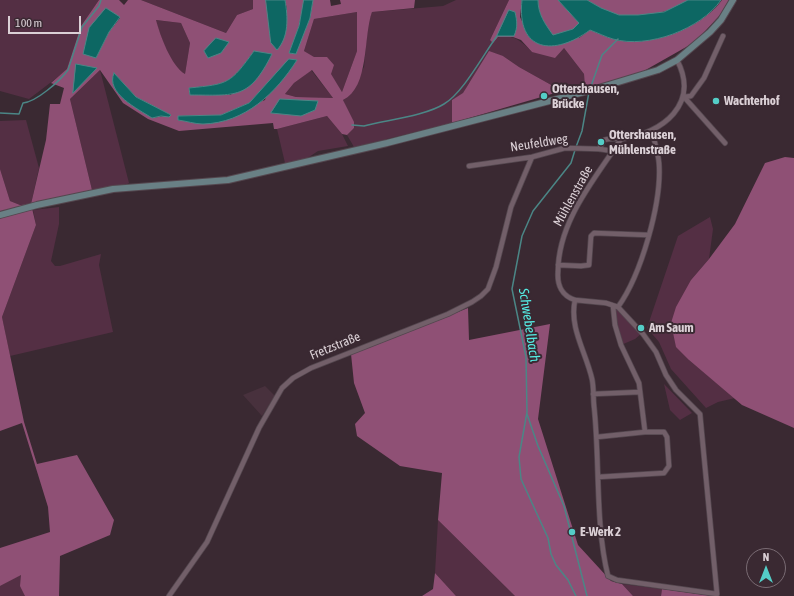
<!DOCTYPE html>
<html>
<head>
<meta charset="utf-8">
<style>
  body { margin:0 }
  #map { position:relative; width:794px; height:596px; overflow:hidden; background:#3a2932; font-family:"Asap Condensed",sans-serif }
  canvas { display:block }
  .north { position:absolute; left:746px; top:548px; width:40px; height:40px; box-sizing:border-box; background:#3a2932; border:1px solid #7a6c74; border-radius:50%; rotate:0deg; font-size:11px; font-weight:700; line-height:16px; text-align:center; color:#dbd0d6 }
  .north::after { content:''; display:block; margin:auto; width:14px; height:18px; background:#54cdc7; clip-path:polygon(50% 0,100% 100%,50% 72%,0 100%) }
  .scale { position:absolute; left:8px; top:16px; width:73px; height:18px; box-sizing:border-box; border:2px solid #dbd0d6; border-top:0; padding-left:5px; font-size:12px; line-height:14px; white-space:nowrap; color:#dbd0d6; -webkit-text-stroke:3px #3a2932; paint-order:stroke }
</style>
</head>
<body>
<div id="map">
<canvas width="794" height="596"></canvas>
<div class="north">N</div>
<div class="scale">100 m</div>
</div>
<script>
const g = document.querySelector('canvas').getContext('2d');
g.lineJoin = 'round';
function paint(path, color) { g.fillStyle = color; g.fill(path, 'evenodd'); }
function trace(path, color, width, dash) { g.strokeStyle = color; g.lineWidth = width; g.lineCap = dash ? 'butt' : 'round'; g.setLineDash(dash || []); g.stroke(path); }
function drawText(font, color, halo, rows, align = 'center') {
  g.font = font + ' "Asap Condensed",sans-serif'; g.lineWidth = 4; g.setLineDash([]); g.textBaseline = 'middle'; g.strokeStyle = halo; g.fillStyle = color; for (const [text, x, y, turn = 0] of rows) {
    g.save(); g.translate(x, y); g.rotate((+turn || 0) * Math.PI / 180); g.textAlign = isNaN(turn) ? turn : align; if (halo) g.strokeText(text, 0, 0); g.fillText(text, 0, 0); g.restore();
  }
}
paint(new Path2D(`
  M265,386L275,396L262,416L243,395Z`), '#48313d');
paint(new Path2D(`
  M0,0H99L81,26L67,70L29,99L0,91Z
  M141,0H253V9L237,15L226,33Z
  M456,0H509L490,40C510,32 519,38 532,52L564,48L584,74L585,88L562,91L519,67L503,56L469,83L463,94L452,100V123L354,147L347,135L354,128L343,100L348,97L364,67L368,23L372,12L443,6Z
  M357,12V51L342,92C332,76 321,61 304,51L314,19Z
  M155,20L181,23L190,43L185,74C168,65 162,37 155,20Z
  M100,70L129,183L125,185L92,190L70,99Z
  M311,70L333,98L296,97L285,94L294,83Z
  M327,116L342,134L348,146L318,151L306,159L285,163L277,129Z
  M26,120L39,168L31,204L20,205L10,201L0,169V121Z
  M59,207V224L51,261L55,266H60L101,254L99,265L113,332L10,356L2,317L36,225L33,210Z
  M710,217L713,229L709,259L691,280L689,360L735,398L718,402L706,408L671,369L659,342L647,328L678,236Z
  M614,307L618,308L641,334L635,339L621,345L615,324Z
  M664,384L692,413L680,420L670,410Z
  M438,520L515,596H456L435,573Z
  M21,574L25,596H0V586Z
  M622,584L662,589L661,596H633Z`), '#542f44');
paint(new Path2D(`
  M99,0H119L124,5L128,0H141L226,33L237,15L253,9V0H266L271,43L287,9L285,0H304L299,26L290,53L295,54L310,18L313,0H330L331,6L341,4L340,0H415L414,8L372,12C363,36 370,87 343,100L354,122V128L347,135L342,134L327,116L277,129H274L273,123L179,131L148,119L123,103L100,70L70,99L92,190L31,204L36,225L2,317L24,422L37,464L77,455L114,520L110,535L60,556L59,596H25L20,586L21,575L0,586V548L50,532L48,507L22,423L0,431V169L10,201L20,205L31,204L46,140L50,104H60L64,88L51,83L67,69L81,26ZM106,8L120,18L109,32L96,58ZM357,12V51L342,92L331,74L334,65L327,57H314L304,51L314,19ZM156,20L181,23L190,43L185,74C171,66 160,35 156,20ZM254,51L231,95H190L189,88C229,84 230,84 254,51ZM312,70L333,98L296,97L285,94L294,83ZM114,73L136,97L171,115L152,118ZM270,82L265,100L203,124L178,120V116L221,115L249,103Z
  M509,0H522L520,17L530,38H579L590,30C598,33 606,37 613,39C648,49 701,29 722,0H729L720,15L695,42L635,76L585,88L584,74L564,48L555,58L532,52L521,40L513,37H498L493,43L490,40Z
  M538,0H558L579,23L573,29L553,36C545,24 538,15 538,0Z
  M587,0H688C670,13 640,19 619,15C607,12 597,6 587,0Z
  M489,51L503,56L519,67L562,91L452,123V100L463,93Z
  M785,157L794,158V428L742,405L689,360L676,347L671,323L676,307L691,280L709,259L735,224L765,163Z
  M468,308L469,340L550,324L538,419L578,545L611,581L622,584L633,596H515L438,520L442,473L400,466L357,436L355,424L365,413L354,383L351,354Z
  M435,573L456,596H422L433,589Z
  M662,589L713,596H661Z`), '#8f5075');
const water = new Path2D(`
  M266,0H285C288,17 289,37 277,50L271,43Z
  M304,0H313L310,18L296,54L289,53L299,26Z
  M522,0H538C538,14 545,24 553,35L573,29L579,23L558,0H587L601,8L619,15H638L664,12L688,0H721C701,29 648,49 613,39C606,37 598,33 590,30C555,56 516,53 522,0Z
  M106,8L120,17L109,32L96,58L83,54L89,28Z
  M509,10L515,12C517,21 518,27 514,36H497Z
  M216,38L229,42L221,53L208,58L204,51Z
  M254,51L272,54C249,100 236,95 190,95L189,88C229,84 230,84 254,51Z
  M289,59L297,60C276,93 245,123 203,124C195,124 186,121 178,120V116L221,115L249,103Z
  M76,64L97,68L73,93Z
  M114,73L136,97L171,115L169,117L161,116L152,118C138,109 105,93 114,73Z
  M280,99L318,101L315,110L301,116L271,113Z`);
paint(water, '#0d6763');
trace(water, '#4b8686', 1);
trace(new Path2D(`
  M590,89L602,55L618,39
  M0,113L19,114L23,103C36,102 60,81 68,70L82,27L99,6L101,0
  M352,125L364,126C386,120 425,116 444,104C463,93 483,55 497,36
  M576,147L582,131L589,92
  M575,150L571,163L533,211L522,236L512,289L526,357L527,412L519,457L521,479L548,538L551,554L556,565L568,580L576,596
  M527,414L538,446L564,506L587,596`), '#4b8686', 1.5);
const street = new Path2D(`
  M684,97L691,96L704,78L723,36
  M684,97L725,143
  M599,149L604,140C610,138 615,139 622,139C663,133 700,104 677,60
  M469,166L532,157L565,148L599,149L613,151
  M558,265L581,266L589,265L591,236L594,233L648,235
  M575,300L606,303L618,307L643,334L656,352L666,375L676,390L700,414L717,594L617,580L608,576C595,524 600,460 594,406C593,397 594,388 592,379C586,352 569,328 575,300C562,296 557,285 558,272C558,221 595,179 621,139
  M618,307C641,275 662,203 659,163C658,152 654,141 652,130
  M593,394L640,392
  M597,437L645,432
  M598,477L664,473L669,466L667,437L664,432H645L639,383L621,345L615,325L613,306
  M169,596L207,542L259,428L282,388L293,378L311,368L448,314L472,302L481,296L488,289L496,267L511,207L532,157`);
const secondary = new Path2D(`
  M0,215L37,205L113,189L228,180L387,143L592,90L658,70L677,60L710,32L721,20L733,0`);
trace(street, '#54474f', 6);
trace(secondary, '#54474f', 8);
trace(street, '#725f69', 4.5);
trace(secondary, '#698085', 6);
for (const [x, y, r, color] of [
  [544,96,4,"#54cdc7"],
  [716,101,4,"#54cdc7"],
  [601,142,4,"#54cdc7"],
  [641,328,4,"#54cdc7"],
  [572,532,4,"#54cdc7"]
]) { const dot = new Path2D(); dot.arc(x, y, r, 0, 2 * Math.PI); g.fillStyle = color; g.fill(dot); trace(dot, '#3a2932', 1.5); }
drawText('bold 13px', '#dbd0d6', '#3a2932', [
  ["Ottershausen,",552,89],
  ["Brücke",552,104],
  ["Wachterhof",724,101],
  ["Ottershausen,",609,135],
  ["Mühlenstraße",609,150],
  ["Am Saum",649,328],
  ["E-Werk 2",580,532]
], 'left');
drawText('13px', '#dbd0d6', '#3a2932', [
  ["Neufeldweg",539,143,-9],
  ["Mühlenstraße",573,196,-61],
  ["Fretzstraße",335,346,-22]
]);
drawText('italic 14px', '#55ebe3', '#3a2932', [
  ["Schwebelbach",529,325,81]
]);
</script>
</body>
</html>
